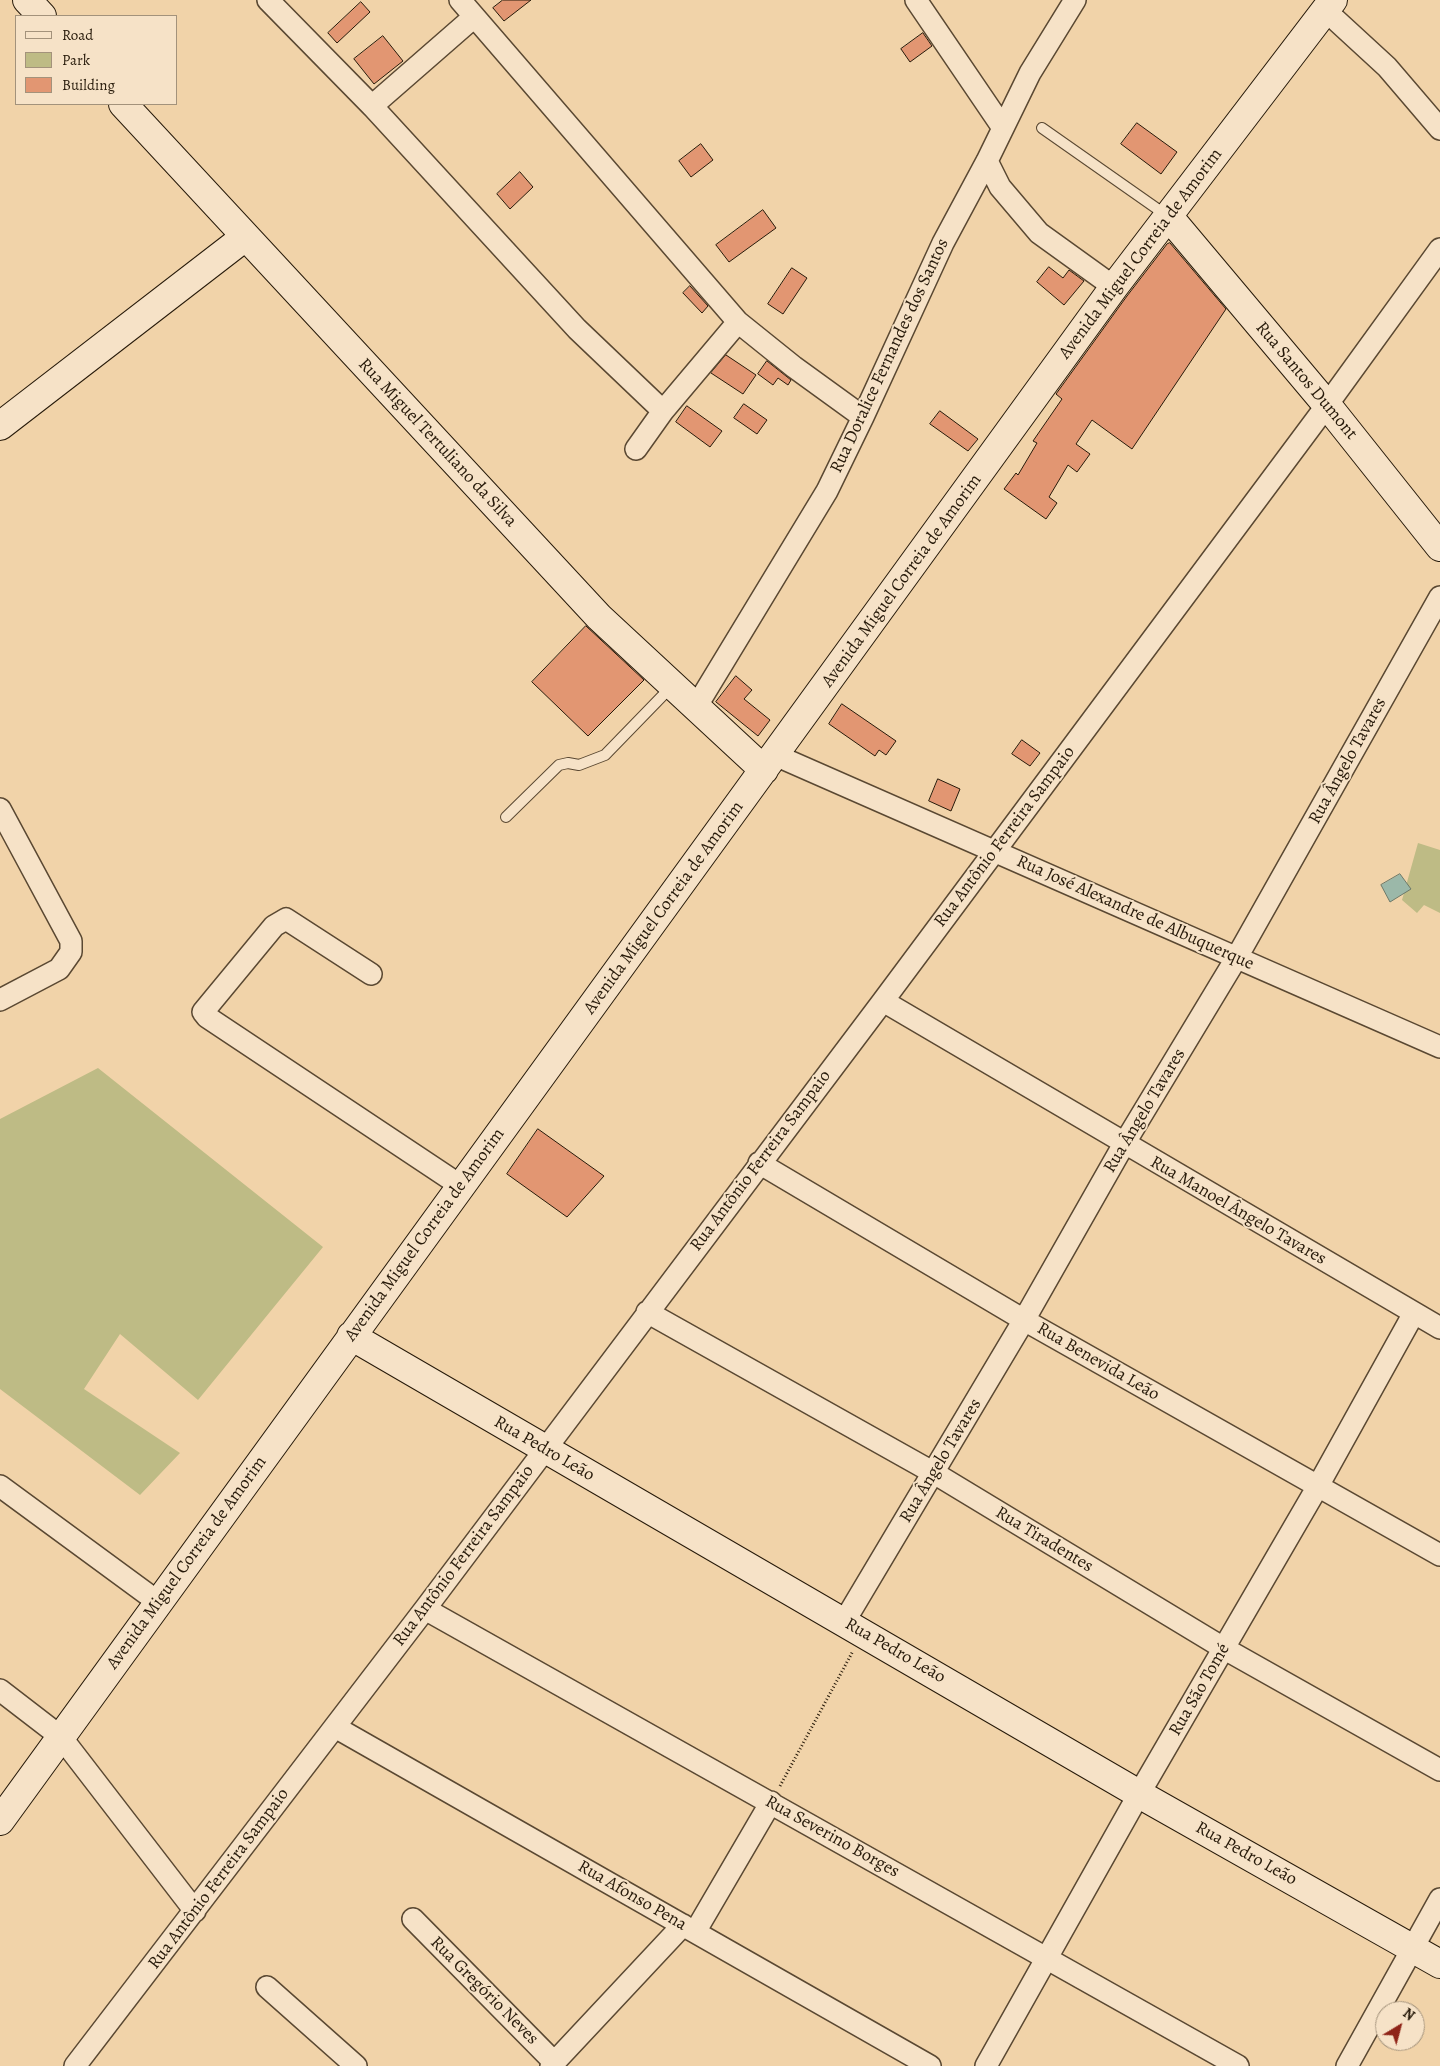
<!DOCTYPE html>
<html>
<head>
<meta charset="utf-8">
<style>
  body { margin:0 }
  #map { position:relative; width:1440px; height:2066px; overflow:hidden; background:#f1d3a9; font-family:Alegreya,serif }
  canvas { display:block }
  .legend { position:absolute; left:15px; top:15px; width:162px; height:90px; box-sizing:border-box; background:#f6e2c7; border:1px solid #a3927b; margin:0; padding:6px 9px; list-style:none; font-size:15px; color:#271a0a }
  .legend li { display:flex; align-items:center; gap:10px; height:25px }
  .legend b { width:25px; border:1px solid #a3927b }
  .north { position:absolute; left:1375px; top:2001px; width:50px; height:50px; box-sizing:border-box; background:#f6e2c7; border:1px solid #a3927b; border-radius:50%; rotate:37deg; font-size:14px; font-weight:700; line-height:20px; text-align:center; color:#271a0a }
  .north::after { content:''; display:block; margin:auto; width:18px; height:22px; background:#8f2418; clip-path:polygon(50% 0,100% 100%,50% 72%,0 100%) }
</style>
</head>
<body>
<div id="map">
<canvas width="1440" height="2066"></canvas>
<ul class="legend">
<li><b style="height:6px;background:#f6e2c7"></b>Road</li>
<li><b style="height:14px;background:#bebb85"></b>Park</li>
<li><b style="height:14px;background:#e29672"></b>Building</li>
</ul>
<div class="north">N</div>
</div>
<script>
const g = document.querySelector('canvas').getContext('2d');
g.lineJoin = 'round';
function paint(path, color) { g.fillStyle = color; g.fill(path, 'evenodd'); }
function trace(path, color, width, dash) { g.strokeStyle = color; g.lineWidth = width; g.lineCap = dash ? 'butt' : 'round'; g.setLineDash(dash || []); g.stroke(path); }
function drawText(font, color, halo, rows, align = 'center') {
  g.font = font + ' Alegreya,serif'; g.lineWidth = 4; g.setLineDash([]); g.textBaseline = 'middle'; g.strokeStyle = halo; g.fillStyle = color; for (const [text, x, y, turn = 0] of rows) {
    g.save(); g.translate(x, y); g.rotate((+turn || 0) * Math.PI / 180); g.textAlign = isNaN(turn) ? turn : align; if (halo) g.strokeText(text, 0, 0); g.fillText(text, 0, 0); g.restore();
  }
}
paint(new Path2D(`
  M1418,843L1440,850V913L1424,905L1417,913L1402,900Z
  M98,1068L323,1247L198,1400L120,1334L84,1389L180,1453L140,1495L0,1389V1119Z`), '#bebb85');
const water = new Path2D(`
  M1400,874L1411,889L1390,902L1381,885Z`);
paint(water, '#9bb8a9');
trace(water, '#6d7969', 1);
const building = new Path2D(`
  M503,0H531L504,21L493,8Z
  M361,2L370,12L337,43L328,33Z
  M923,33L932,46L910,62L901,49Z
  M383,36L403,61L374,84L354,59Z
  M1137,123L1177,152L1161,174L1121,144Z
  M701,144L713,160L691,177L679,161Z
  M520,172L533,187L510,209L497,194Z
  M763,210L776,228L729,262L716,245Z
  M1170,243L1226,309L1132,449L1092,420L1076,444L1090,454L1077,472L1068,465L1049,497L1057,503L1046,519L1004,489L1016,473L1018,475L1037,443L1033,441L1062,399L1056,394L1127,296L1167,244Z
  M1049,267L1063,278L1069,270L1084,281L1064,305L1037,282Z
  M792,268L807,278L783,314L768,304Z
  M690,286L708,306L702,313L683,293Z
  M726,355L756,375L743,394L711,373Z
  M767,361L791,380L788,385L778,378L773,385L758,374Z
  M744,404L767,420L757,434L734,418Z
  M687,406L722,431L710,447L676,422Z
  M940,411L978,439L968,451L930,424Z
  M586,626L644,680L588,736L532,682Z
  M736,676L752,690L744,699L770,720L758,736L716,702Z
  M842,704L896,741L886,755L879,750L875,756L829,724Z
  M1022,740L1040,753L1030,766L1012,754Z
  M938,779L960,789L951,811L929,801Z
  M538,1129L604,1176L567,1217L507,1174Z`);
paint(building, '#e29672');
trace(building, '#271a0a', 1);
const lane = new Path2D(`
  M1042,128L1166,215
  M506,817L559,765L568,763L579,765L605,755L672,686`);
const street = new Path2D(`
  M268,0L372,106L577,329L663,411
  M460,0L738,322L794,367L863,417
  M916,0L1003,128
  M1325,10L1387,67L1440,129
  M372,106L474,17
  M987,161L1000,187L1039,233L1114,287
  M636,449L663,411L738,322
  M696,707L827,491L863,417L943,243L987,161L1030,73L1075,0
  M775,755L1440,1047
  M0,809L71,941V952L59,969L0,1000
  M371,974L286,919L274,926L203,1012L207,1017L461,1186
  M883,1001L1440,1328
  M759,1163L1024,1320L1440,1555
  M647,1312L934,1473L1225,1649L1440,1770
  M0,1486L158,1602
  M425,1609L1238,2066
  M844,1622L1024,1320L1124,1144L1237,957L1440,597
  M0,1690L61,1737L195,1911
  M335,1727L930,2066
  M413,1919L555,2063
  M695,1932L771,1802
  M267,1987L356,2066
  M75,2066L425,1609L883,1001L1327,405L1440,249
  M551,2066L683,1925
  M986,2066L1139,1794L1318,1486L1414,1313
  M1347,2066L1440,1899`);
const secondary = new Path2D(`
  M27,0L42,16
  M123,104L599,617L764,770
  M1169,217L1327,405L1440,547
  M0,426L245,237
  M351,1336L1139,1794L1440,1964
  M0,1821L1114,287L1333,0`);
trace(lane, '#5a4832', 12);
trace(street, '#5a4832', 24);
trace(secondary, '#271a0a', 30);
trace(new Path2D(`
  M780,1786L853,1651`), '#271a0a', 3, [1, 2.5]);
trace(lane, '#f6e2c7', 10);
trace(street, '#f6e2c7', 21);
trace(secondary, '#f6e2c7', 28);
drawText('18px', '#271a0a', '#f6e2c7', [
  ["Avenida Miguel Correia de Amorim",1141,254,-53],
  ["Rua Doralice Fernandes dos Santos",890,356,-65],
  ["Rua Santos Dumont",1306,381,50],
  ["Rua Miguel Tertuliano da Silva",437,443,47],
  ["Avenida Miguel Correia de Amorim",902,581,-54],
  ["Rua Ângelo Tavares",1348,761,-61],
  ["Rua Antônio Ferreira Sampaio",1005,837,-53],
  ["Avenida Miguel Correia de Amorim",664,908,-54],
  ["Rua José Alexandre de Albuquerque",1135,913,24],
  ["Rua Ângelo Tavares",1145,1111,-59],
  ["Rua Antônio Ferreira Sampaio",761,1161,-53],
  ["Rua Manoel Ângelo Tavares",1238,1211,30],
  ["Avenida Miguel Correia de Amorim",425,1235,-54],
  ["Rua Benevida Leão",1098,1362,30],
  ["Rua Pedro Leão",544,1449,30],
  ["Rua Ângelo Tavares",941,1461,-59],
  ["Rua Tiradentes",1044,1540,31],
  ["Rua Antônio Ferreira Sampaio",464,1556,-53],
  ["Avenida Miguel Correia de Amorim",187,1563,-54],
  ["Rua Pedro Leão",895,1651,30],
  ["Rua São Tomé",1200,1690,-60],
  ["Rua Severino Borges",832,1837,29],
  ["Rua Pedro Leão",1246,1854,29],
  ["Rua Antônio Ferreira Sampaio",219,1879,-53],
  ["Rua Afonso Pena",632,1896,30],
  ["Rua Gregório Neves",484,1991,45]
]);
</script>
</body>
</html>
